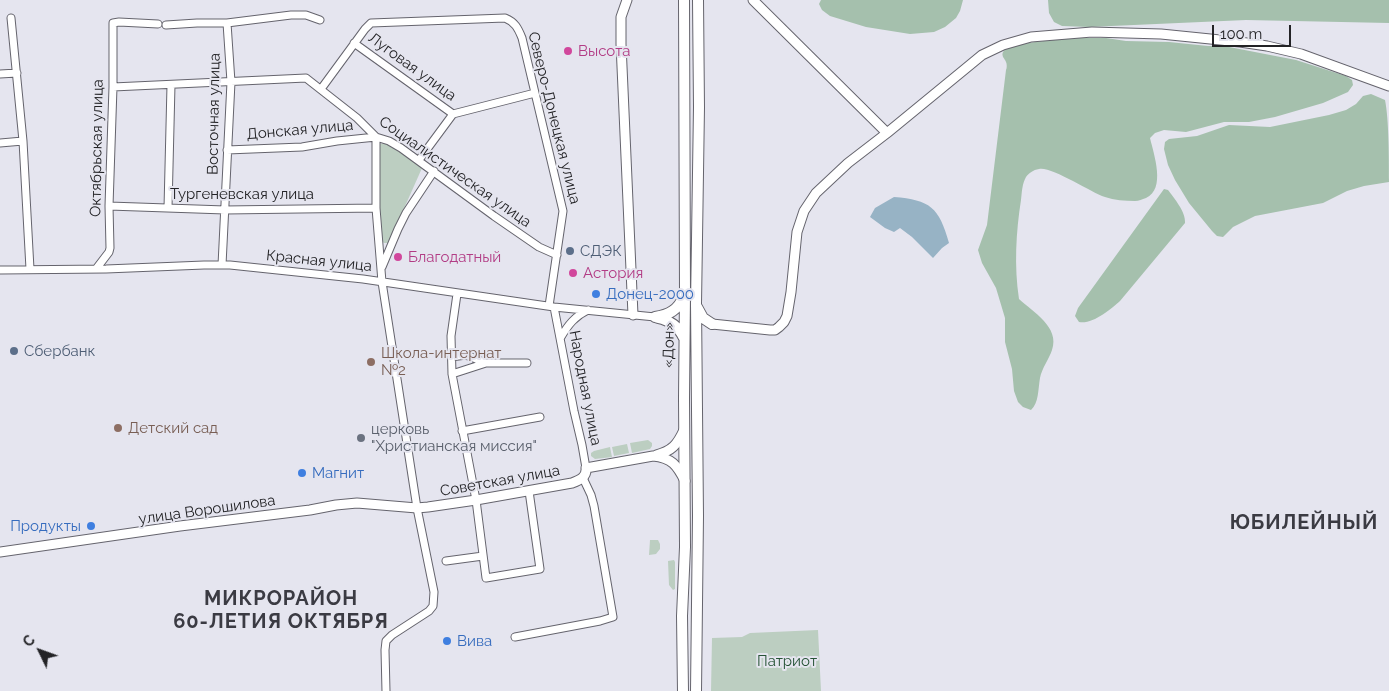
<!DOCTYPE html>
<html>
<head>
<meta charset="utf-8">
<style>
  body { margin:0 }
  #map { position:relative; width:1389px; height:691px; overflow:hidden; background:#e5e5ef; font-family:Raleway,sans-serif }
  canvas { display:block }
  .north { position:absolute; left:15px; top:626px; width:50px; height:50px; -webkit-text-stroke:4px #e5e5ef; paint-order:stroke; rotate:312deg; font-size:14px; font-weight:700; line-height:20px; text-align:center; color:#232326 }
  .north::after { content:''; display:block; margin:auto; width:18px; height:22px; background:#232326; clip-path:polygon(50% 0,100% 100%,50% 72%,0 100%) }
  .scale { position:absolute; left:1212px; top:25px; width:79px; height:22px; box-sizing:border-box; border:2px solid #232326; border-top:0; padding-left:6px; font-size:15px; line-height:18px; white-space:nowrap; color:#232326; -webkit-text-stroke:4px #e5e5ef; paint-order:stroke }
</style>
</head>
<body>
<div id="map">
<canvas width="1389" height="691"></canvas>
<div class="north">С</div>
<div class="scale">100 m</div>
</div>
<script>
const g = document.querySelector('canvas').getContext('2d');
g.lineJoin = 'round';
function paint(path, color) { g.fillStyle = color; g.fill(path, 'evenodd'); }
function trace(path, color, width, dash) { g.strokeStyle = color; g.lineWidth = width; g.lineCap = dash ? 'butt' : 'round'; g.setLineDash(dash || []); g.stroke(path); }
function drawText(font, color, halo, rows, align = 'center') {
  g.font = font + ' Raleway,sans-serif'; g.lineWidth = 4; g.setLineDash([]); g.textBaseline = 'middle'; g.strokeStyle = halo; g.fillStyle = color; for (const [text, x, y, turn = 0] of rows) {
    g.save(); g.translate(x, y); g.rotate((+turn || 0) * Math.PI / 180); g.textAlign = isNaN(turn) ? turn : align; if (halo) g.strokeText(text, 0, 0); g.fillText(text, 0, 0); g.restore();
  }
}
paint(new Path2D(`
  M385,143L420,164L422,168L390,240L388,243H384L381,240L378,204L380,144Z
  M648,440L652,443V446L650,449L632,453L630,443Z
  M627,444L629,453L614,456L612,447Z
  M610,447L612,457L595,459L591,456V453L594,451Z
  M650,540H658L660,544V549L656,554L649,555Z
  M674,560L675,562V589L673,590L669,585L668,561Z
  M818,630L821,691H711L712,638L742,637L750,633Z`), '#bccec1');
paint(new Path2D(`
  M821,0H963L960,11L956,18L945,27L934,32L910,34L866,27L830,16L822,10L819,4Z
  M1048,0H1389V23L1246,20L1089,27L1062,26L1054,22L1049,13Z
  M1077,38H1106L1126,41L1169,42L1208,46H1224L1296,60L1346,76L1352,80L1353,85L1348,92L1323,103L1275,117L1249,122H1224L1186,132L1164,130L1155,133L1150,138C1154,155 1166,189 1146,198C1142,199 1139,201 1135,201C1125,201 1114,200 1105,197C1090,192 1051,166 1039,169C1033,170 1029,173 1026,177C1022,184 1022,192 1021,200C1016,232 1014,266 1019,299C1033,312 1060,327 1052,350C1049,359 1042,368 1040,378C1038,389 1039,403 1031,410L1023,407L1018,402L1014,391L1012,369L1005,342V318L996,288L982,263L978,250L987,225L1006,70C1007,68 1007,64 1006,62C1005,59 1001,56 1003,52C1008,42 1065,39 1077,38Z
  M1371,94L1385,100C1389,120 1389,159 1389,182L1364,186L1347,191L1323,203L1255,216L1233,227L1223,237L1217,236L1212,231L1189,203L1175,180L1168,165L1164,149L1165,142L1169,139L1197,136L1229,125L1270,127L1329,115L1346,110L1356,104L1363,96Z
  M1164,189L1168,190C1174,198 1186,212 1185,223L1120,301C1111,309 1092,325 1079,322L1075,316L1078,308Z`), '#a5c0ad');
paint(new Path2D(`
  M894,197C930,200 939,207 949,243L942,248L933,258L912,237L900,228L894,232L885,228L870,217L875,208Z`), '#97b3c5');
const minor = new Path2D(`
  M11,18L23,141L30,269
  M166,25L197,23H227L291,15H306L320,20
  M354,43L453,114
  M0,74L17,73
  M113,87L306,78L357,118L376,137L389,141L401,148L494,216L539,247L557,255
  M321,89L365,29L371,23L505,18C515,22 518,28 522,38L563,211L549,306
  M0,143L23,141
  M227,150L302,147L337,141L376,137V208L382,282L417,508L434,592L433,606L429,611L392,635L386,641L385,650L386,691
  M419,160L453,114L535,93
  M109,206L225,210L376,208
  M168,208L171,85
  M222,265L231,82L227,23
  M382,267L398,229L406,213L434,171
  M96,269L109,252L110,248L109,206L113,87V23L119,22L158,24
  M0,270L106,269L204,265H230L363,279L554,307L655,317
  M457,294L451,336L452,374L476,500L486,578L540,569L529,491
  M554,307L574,411L582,445L586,468
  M561,337C568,325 575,316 588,310
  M451,357L466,355L486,363
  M452,374L486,363H527
  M462,431L540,417
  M446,561L483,556
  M515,637L600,621L613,617L594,506L591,495L583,478`);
const major = new Path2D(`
  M627,0L621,17V44L633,315
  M753,0L887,133
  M712,324L770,330H775L779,327L784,322L787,316L791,292L797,232L804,211L816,193L848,163L887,133L965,69L982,55L1003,45L1031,37L1092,32L1161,34L1240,42L1267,46L1301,54L1389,86
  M656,455C672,451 677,445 684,430
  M0,552L180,526L310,510L336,505L357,503L417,508L428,507L476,500L572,483C580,480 587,477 586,468L653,456C672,458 677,465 685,481`);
const highway = new Path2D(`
  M697,307L703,318L712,324
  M655,317C669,315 678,310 684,296
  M658,318C671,321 678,326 684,338
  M683,691L682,616L685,547L684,398L685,293L684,0
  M696,691L698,516L696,304L699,107L698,0`);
trace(minor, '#65646d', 9);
trace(major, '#65646d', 11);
trace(highway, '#65646d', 12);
trace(minor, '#fff', 7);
trace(major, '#fff', 9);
trace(highway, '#fff', 10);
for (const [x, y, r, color] of [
  [568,51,5,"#d1479c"],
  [570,251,5,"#5c6f8a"],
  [398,257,5,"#d1479c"],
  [573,273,5,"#d1479c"],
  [596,294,5,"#3f7fe0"],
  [14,351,5,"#5c6f8a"],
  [371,362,5,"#8d6e63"],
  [118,428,5,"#8d6e63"],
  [361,438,5,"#6b7280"],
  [302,473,5,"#3f7fe0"],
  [91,526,5,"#3f7fe0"],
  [447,641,5,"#3f7fe0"]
]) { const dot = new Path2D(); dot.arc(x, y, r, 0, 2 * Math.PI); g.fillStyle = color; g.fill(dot); trace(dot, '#e5e5ef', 2); }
drawText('15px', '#b23c85', '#e5e5ef', [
  ["Высота",578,51],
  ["Благодатный",408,257],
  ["Астория",583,273]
], 'left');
drawText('15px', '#232326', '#e5e5ef', [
  ["Луговая улица",412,67,36],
  ["Восточная улица",214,114,-89],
  ["Северо-Донецкая улица",554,118,76],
  ["Донская улица",300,130,-5],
  ["Октябрьская улица",97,148,-89],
  ["Социалистическая улица",455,172,35],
  ["Тургеневская улица",242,194],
  ["Красная улица",319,261,6],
  ["«Дон»",669,345,-89],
  ["Народная улица",585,388,79],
  ["Советская улица",500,481,-10],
  ["улица Ворошилова",207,510,-8]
]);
drawText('15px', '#4e5e75', '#e5e5ef', [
  ["СДЭК",580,251],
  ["Сбербанк",24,351]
], 'left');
drawText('15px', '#366cbe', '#e5e5ef', [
  ["Донец-2000",606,294],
  ["Магнит",312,473],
  ["Продукты",81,526,"right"],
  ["Вива",457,641]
], 'left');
drawText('15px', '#785e54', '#e5e5ef', [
  ["Школа-интернат",381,353],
  ["№2",381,370],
  ["Детский сад",128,428]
], 'left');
drawText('15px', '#5b616d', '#e5e5ef', [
  ["церковь",371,429],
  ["\"Христианская миссия\"",371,446]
], 'left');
drawText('15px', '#265336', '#e5e5ef', [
  ["Патриот",787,661]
]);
g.letterSpacing = '1px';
drawText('bold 20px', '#3b3b43', '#e5e5ef', [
  ["ЮБИЛЕЙНЫЙ",1304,523],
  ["МИКРОРАЙОН",281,599],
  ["60-ЛЕТИЯ ОКТЯБРЯ",281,622]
]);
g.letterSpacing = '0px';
</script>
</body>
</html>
